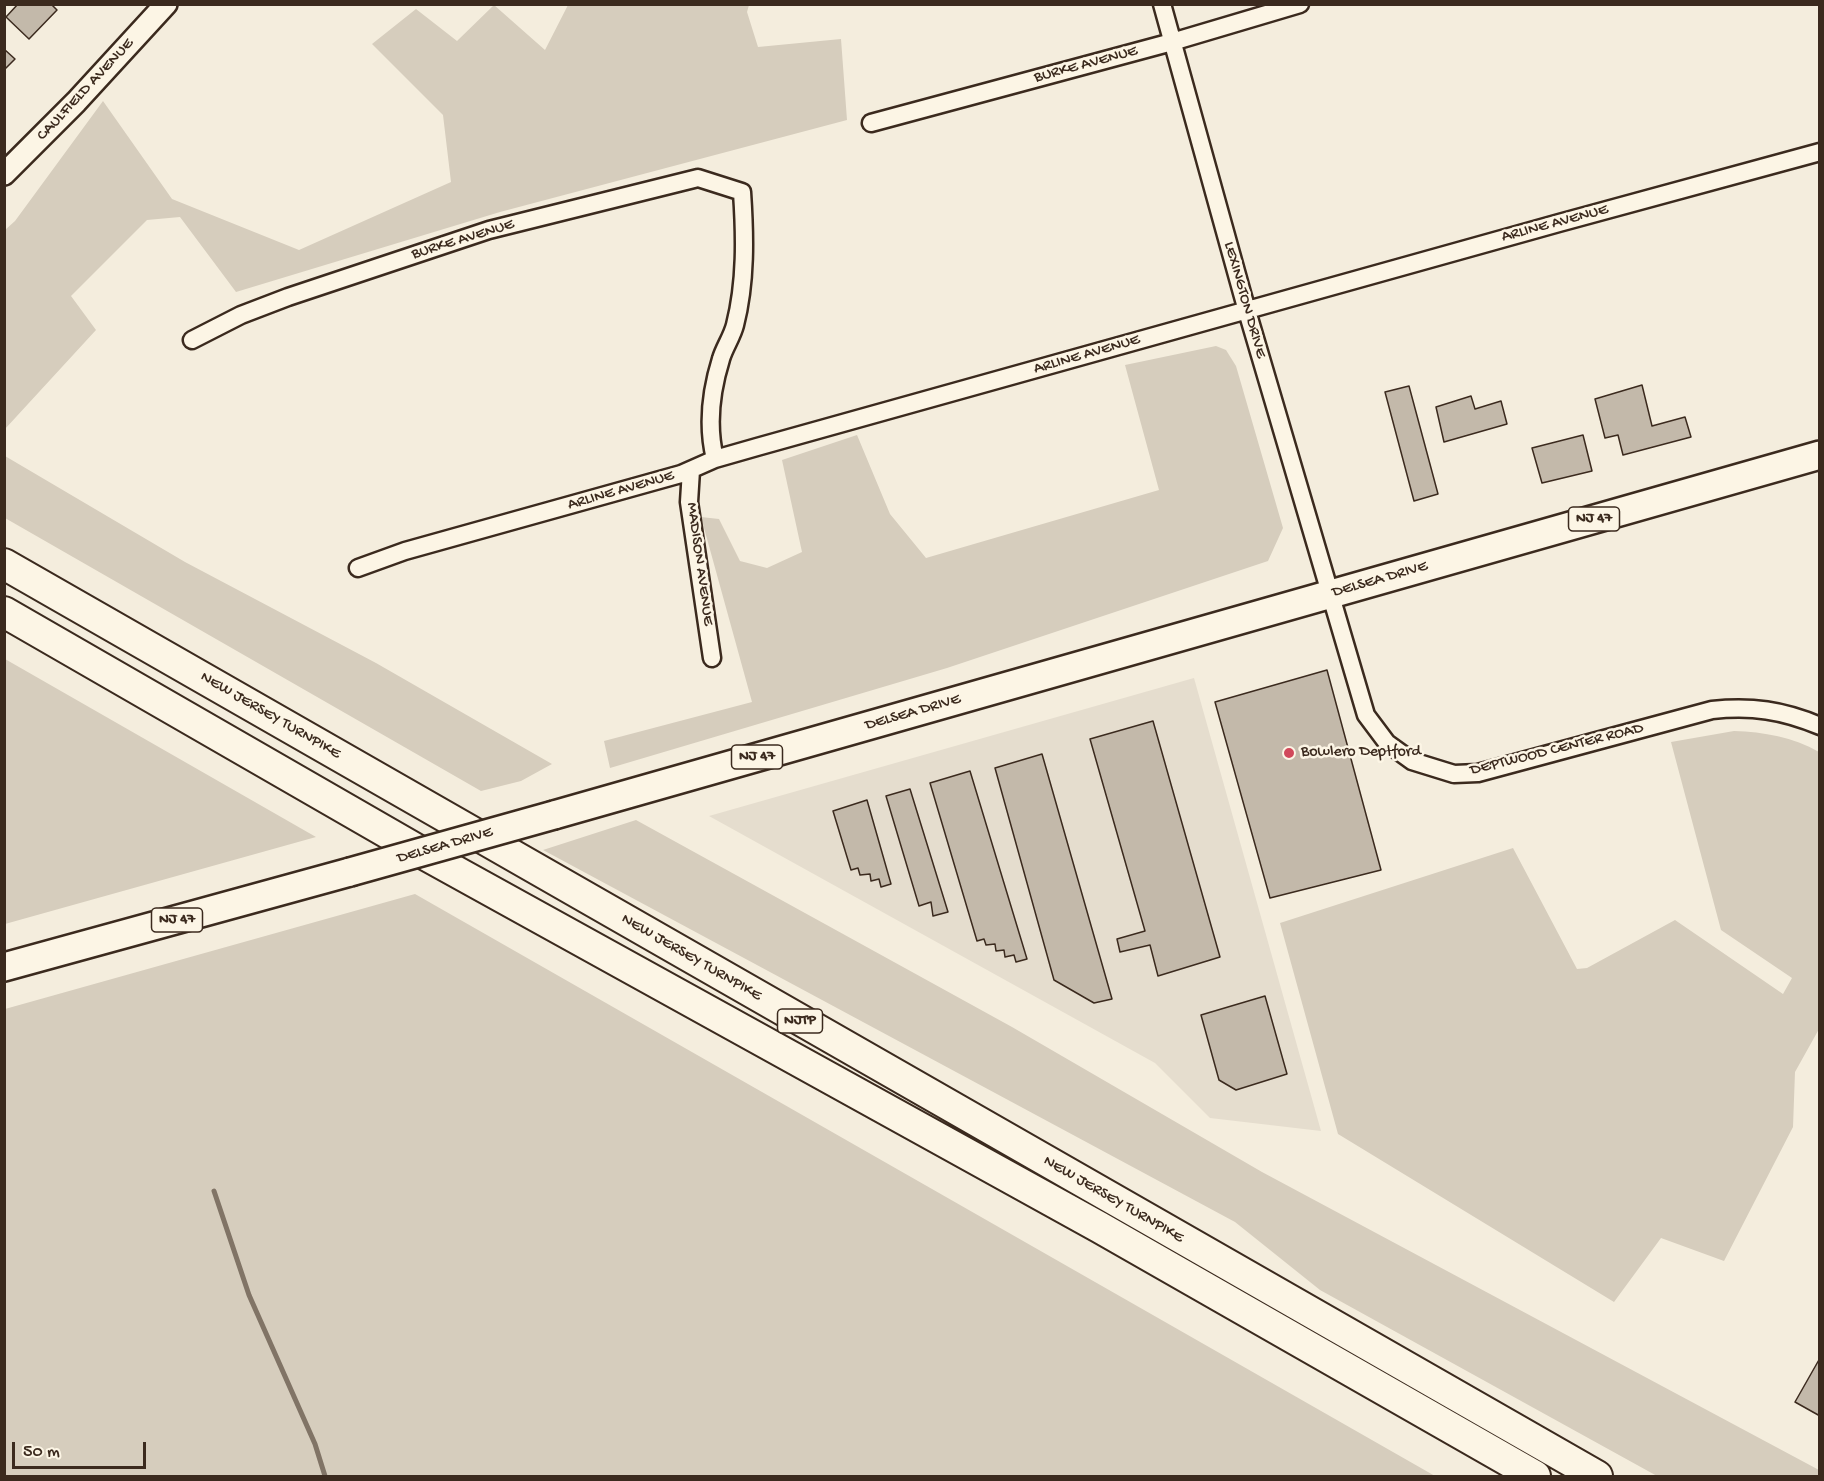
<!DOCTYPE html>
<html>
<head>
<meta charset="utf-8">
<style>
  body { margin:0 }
  #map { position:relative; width:1824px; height:1481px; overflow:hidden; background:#f4eddd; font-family:"Gochi Hand",sans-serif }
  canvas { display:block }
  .frame { position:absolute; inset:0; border:6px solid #3b2a1e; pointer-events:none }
  .scale { position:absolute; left:12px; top:1442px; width:134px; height:27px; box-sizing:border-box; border:3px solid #3b2a1e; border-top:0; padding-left:8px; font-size:18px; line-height:21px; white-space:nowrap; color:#3b2a1e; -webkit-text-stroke:4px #fcf5e5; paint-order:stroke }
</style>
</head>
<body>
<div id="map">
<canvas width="1824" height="1481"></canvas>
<div class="frame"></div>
<div class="scale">50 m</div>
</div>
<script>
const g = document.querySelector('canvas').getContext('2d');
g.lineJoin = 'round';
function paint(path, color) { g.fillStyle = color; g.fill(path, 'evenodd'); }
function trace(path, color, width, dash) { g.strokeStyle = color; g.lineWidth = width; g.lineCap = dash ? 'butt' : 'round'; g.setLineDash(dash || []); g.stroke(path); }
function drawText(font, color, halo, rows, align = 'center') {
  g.font = font + ' "Gochi Hand",sans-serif'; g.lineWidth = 5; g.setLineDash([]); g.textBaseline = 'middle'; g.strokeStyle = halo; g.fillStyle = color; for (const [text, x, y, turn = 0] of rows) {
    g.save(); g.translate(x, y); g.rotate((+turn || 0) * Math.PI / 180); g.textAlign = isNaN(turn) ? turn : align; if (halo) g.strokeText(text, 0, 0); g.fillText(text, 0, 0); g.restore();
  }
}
paint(new Path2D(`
  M1194,678L1321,1131L1210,1118L1155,1063L709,816Z`), '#e5ddce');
paint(new Path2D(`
  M568,5H749L747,12L758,47L841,39L847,120L500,212L236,292L180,217L147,220L71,296L96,330L5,429V230L15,221L103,101L172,199L299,250L451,182L443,115L372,44L416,9L457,41L494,5L545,50Z
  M1216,346L1226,350L1236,366L1283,528L1268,561L947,668L610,768L604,741L752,702L701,517L719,519L740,561L767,568L802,552L782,460L857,435L890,514L926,558L1159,490L1125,365Z
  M5,456L185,562L376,663L552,764L521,781L481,791L5,518Z
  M5,659L316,837L5,924Z
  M1734,731C1764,732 1793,737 1819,752V1029L1795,1072L1793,1127L1724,1261L1661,1238L1614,1302L1338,1134L1280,923L1513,848L1577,969L1587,968L1675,920L1783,994L1792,978L1721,930L1671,742Z
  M636,820L1012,1027L1262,1172L1819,1470V1476H1657L1320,1290L1235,1222L543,850Z
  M415,894L1435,1476H5V1009Z`), '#d6cdbd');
trace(new Path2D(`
  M214,1191L249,1295L315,1444L325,1476`), '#817466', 5);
const building = new Path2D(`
  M18,4H51L57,10L29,39L6,17Z
  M4,49L15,59L4,70Z
  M1642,385L1652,426L1685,417L1691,437L1623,455L1618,435L1605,438L1595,399Z
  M1409,386L1438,494L1414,501L1385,392Z
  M1471,396L1475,409L1501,401L1507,424L1444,442L1436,407Z
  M1583,435L1592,471L1542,483L1532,448Z
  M1327,670L1381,870L1270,898L1215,702Z
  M1153,721L1220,957L1158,976L1150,945L1120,952L1117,939L1145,931L1090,739Z
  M1042,754L1112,999L1094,1003L1054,980L995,768Z
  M970,771L1027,959L1016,962L1014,955L1005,957L1004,950L996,951L995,944L986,945L984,939L977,941L930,783Z
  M910,789L948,912L933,916L931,902L919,906L886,796Z
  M867,800L891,884L881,887L879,879L871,881L870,874L860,875L858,868L851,870L833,811Z
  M1265,996L1287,1074L1236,1090L1219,1080L1201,1015Z
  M1820,1358V1416L1795,1402Z`);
paint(building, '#c3b9aa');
trace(building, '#3b2a1e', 1.5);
const minor = new Path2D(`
  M1162,4L1247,311L1366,715L1387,743L1412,761L1454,774L1478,773L1712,710C1752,706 1782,710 1820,726
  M871,123L1172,42L1300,4
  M192,340L241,315L288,297L489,230L698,178L742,192C745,236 746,282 735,325C732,337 724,348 721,359C711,391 707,426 715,459
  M691,470L689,502L712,658
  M358,568L405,551L681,474L715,459L757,447L1559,223L1820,152`);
const tertiary = new Path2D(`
  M4,174L76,102L166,4`);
const primary = new Path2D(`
  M554,815L1820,455
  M4,967L350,872`);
const motorway = new Path2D(`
  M4,564L1597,1476
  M4,612L426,855L1099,1227L1535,1476`);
trace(minor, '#3b2a1e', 21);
trace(tertiary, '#3b2a1e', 26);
trace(primary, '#3b2a1e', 32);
trace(motorway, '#3b2a1e', 34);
trace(minor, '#fcf5e5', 16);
trace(tertiary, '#fcf5e5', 21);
trace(primary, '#fcf5e5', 27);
trace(motorway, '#fcf5e5', 30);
const primaryBridge = new Path2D(`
  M350,872L554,815`);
trace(primaryBridge, '#3b2a1e', 32, []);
trace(primaryBridge, '#fcf5e5', 27);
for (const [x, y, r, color] of [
  [1289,753,6,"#d1495b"]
]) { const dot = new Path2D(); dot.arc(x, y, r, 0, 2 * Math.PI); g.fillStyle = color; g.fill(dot); trace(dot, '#fcf5e5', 2); }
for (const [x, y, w] of [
  [1594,519,51],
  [757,757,51],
  [177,920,51],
  [800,1021,45]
]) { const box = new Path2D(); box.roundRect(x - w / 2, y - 12, w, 24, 4.5); g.fillStyle = '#fcf5e5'; g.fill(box); trace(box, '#3b2a1e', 1.5); }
drawText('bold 15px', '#3b2a1e', null, [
  ["NJ 47",1594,519],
  ["NJ 47",757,757],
  ["NJ 47",177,920],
  ["NJTP",800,1021]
]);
drawText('16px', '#3b2a1e', '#fcf5e5', [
  ["BURKE AVENUE",1086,65,-15],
  ["CAULFIELD AVENUE",86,90,-47],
  ["ARLINE AVENUE",1555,224,-15],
  ["BURKE AVENUE",463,240,-17],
  ["LEXINGTON DRIVE",1244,300,74],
  ["ARLINE AVENUE",1087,355,-16],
  ["ARLINE AVENUE",621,491,-16],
  ["MADISON AVENUE",699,564,82],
  ["DELSEA DRIVE",1380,580,-16],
  ["DELSEA DRIVE",913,713,-16],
  ["NEW JERSEY TURNPIKE",270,716,30],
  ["DEPTWOOD CENTER ROAD",1557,750,-14],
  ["DELSEA DRIVE",445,846,-16],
  ["NEW JERSEY TURNPIKE",691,958,30],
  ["NEW JERSEY TURNPIKE",1113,1200,30]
]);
drawText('16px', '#3b2a1e', '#fcf5e5', [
  ["Bowlero Deptford",1301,753]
], 'left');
</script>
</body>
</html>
